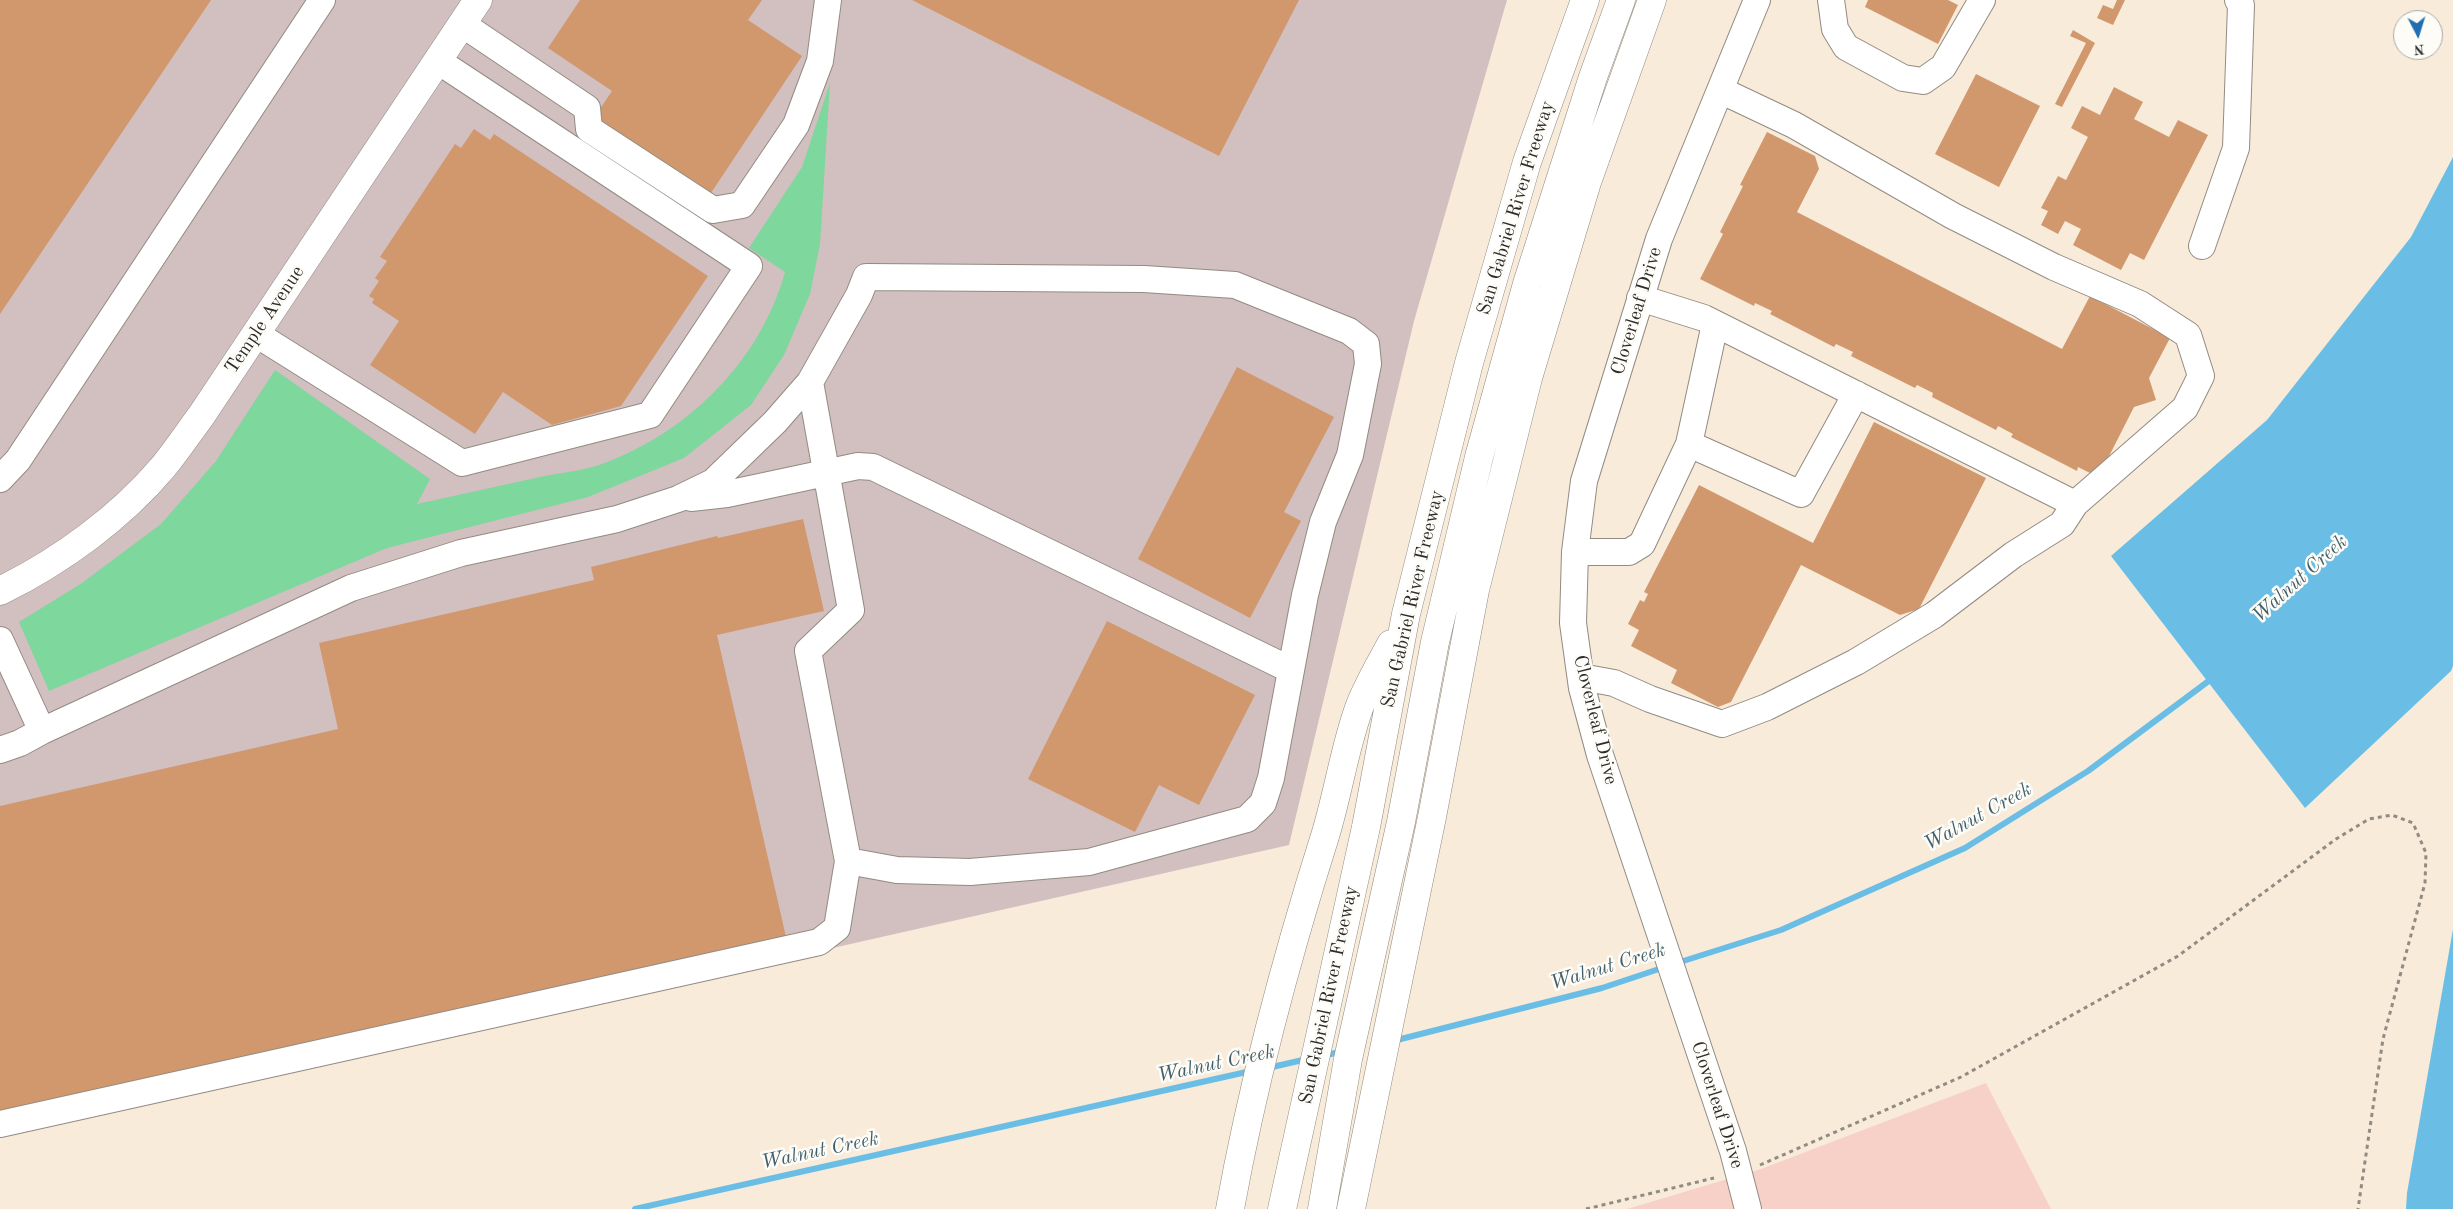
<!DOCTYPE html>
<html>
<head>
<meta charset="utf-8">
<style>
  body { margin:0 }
  #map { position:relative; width:2453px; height:1209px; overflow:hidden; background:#f8ebda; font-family:"Old Standard TT",serif }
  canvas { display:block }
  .north { position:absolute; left:2393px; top:10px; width:50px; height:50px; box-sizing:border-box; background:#fdfcf7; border:1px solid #a9a8a5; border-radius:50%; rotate:175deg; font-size:14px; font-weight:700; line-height:20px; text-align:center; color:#2b2b2b }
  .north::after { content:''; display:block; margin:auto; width:18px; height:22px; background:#1f6fb2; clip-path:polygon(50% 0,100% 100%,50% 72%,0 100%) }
</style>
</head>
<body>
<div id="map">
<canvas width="2453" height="1209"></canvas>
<div class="north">N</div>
</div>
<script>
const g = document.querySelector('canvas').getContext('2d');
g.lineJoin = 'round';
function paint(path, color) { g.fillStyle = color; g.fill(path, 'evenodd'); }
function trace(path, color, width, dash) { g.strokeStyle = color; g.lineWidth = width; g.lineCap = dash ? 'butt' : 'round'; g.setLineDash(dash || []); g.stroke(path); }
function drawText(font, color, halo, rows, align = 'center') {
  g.font = font + ' "Old Standard TT",serif'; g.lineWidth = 5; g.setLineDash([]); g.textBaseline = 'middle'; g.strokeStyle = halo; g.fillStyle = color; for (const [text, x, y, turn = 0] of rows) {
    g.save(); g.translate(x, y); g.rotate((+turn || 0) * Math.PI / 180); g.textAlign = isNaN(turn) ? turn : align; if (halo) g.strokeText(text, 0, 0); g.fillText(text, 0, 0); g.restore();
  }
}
paint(new Path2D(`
  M1986,1083L2051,1209H1627L1761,1169Z`), '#f7d1c8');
paint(new Path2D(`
  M0,0H1507L1414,321L1289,845L0,1136Z`), '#d2bfc0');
paint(new Path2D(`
  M830,83L820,244L810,294L784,355L751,405L684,458L588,497L387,548L49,691L19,622L82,583L161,524L216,461L275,370L430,479L417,504C458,495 499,486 540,477C559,473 581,471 599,465C687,434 760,362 785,272L749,248L802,167Z`), '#7ed79c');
paint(new Path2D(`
  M2453,157V666L2451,671L2305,808L2111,556L2267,420L2411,237Z
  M2453,929V1209H2406L2407,1193Z`), '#6abee6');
trace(new Path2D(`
  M1677,963L1781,930L1965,848L2088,771L2214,677
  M1393,1041L1602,988L1665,967
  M1322,1056L1344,1051
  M1268,1068L1307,1059
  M635,1209L1251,1071`), '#6abee6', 6);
paint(new Path2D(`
  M0,0H211L0,314Z
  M580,0H762L748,20L802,56L709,196L593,119L612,91L548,48Z
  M912,0H1299L1219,156Z
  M1868,0H1948L1958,5L1938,44L1865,7Z
  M2117,0H2125L2113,25L2097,18L2103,5L2113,9Z
  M2073,30L2095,43L2062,107L2055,104L2086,43L2070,36Z
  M1976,74L2040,106L1999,187L1935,154Z
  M2114,87L2143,102L2134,119L2169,137L2178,120L2208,135L2144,260L2130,253L2121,270L2073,245L2081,229L2065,221L2058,234L2041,225L2048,211L2041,208L2049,193L2058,176L2066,180L2088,137L2071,128L2082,106L2100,115Z
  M474,129L490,140L494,134L708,276L621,406L552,425L503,392L475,434L370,365L399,321L372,303L374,299L369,296L379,281L375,278L387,261L380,257L455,144L461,148Z
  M1767,132L1815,156L1819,169L1797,212L2062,349L2090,296L2170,338L2149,378L2156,400L2134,407L2101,472L2094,475L2078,467L2077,471L2011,437L2013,434L1998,426L1996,430L1932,397L1933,393L1917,385L1915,388L1851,356L1853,352L1836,344L1834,347L1770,314L1772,311L1755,303L1754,306L1700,279L1723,234L1720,232L1743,186L1740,185Z
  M1237,367L1334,417L1284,512L1301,521L1250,618L1138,559Z
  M1874,422L1986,478L1919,609L1900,615L1801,565L1731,702L1718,707L1671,683L1677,670L1631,646L1639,630L1628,624L1640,600L1644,602L1648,594L1644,592L1699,485L1813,543Z
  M803,519L824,611L717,635L786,937L0,1115V806L338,729L319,643L594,580L591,567L717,536L718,538Z
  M1107,621L1255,695L1199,805L1159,785L1135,832L1028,779Z`), '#d1986e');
const minor = new Path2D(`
  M1831,0L1835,29L1846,47L1903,78L1923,81L1943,67L1982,0
  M462,24L587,108L589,129L713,210L742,205L796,125L820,61L828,0
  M2202,246L2236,148L2241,5L2238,0
  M1640,298L1704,318L2075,504L2185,408L2201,376L2188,335L2140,304L2054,267L1953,216L1794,125L1720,90
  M256,334L462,463L650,415L749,266L438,61
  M1689,444L1801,494L1856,394
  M0,479L18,460L322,0
  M691,498L727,494L858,466L873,467L1291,670
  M1575,552H1629L1642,544L1689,444L1715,324
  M0,640L42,731
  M1581,677L1614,683L1650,699L1722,724L1767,707L1856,662L1934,615L2013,555L2062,524L2075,504
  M0,750L20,743L42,731L351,588L461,553L617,519L678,499L713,482L775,422L810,382L859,295L866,277L1144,279L1235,285L1349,331L1366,344L1368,364L1350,455L1323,522L1305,595L1271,778L1263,803L1247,819L1089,862L970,872L897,870L848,861
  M0,1124L819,942L837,928L848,861L808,651L851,610L810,382
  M1748,1209L1733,1151L1600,755L1582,688L1573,623L1575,552L1584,481L1659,239L1757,0`);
const major = new Path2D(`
  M0,591C61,561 120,518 164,466C177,450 189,432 201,416L478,0`);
const highway = new Path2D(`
  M1230,1209C1253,1082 1286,959 1325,836C1338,794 1344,750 1359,708C1367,686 1380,665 1391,644
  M1282,1209L1366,827L1406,614L1469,363L1527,162L1585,0
  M1322,1209L1348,1059L1401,822L1435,642L1479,457L1527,284L1593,77L1621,0
  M1351,1209L1432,817L1475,590L1528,378L1587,182L1652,0`);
trace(minor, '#928b82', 28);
trace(major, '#928b82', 29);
trace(highway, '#928b82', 29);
trace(new Path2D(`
  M1760,1165L1961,1077L2178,956L2336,839L2369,819L2392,815L2413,823L2426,853L2425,883L2383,1039L2358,1209
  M1586,1209L1714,1178`), '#928b82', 3, [4, 4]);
trace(minor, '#fff', 26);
trace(major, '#fff', 28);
trace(highway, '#fff', 28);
drawText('19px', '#2b2b2b', '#fdfcf7', [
  ["San Gabriel River Freeway",1516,208,-73],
  ["Cloverleaf Drive",1637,311,-73],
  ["Temple Avenue",265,320,-56],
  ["San Gabriel River Freeway",1413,599,-77],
  ["Cloverleaf Drive",1595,720,76],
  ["San Gabriel River Freeway",1329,995,-78],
  ["Cloverleaf Drive",1717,1105,72]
]);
drawText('italic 20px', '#415e6c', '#fdfcf7', [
  ["Walnut Creek",2300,579,-42],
  ["Walnut Creek",1978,817,-29],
  ["Walnut Creek",1608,967,-17],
  ["Walnut Creek",1216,1064,-12],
  ["Walnut Creek",820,1151,-12]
]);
</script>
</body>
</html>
